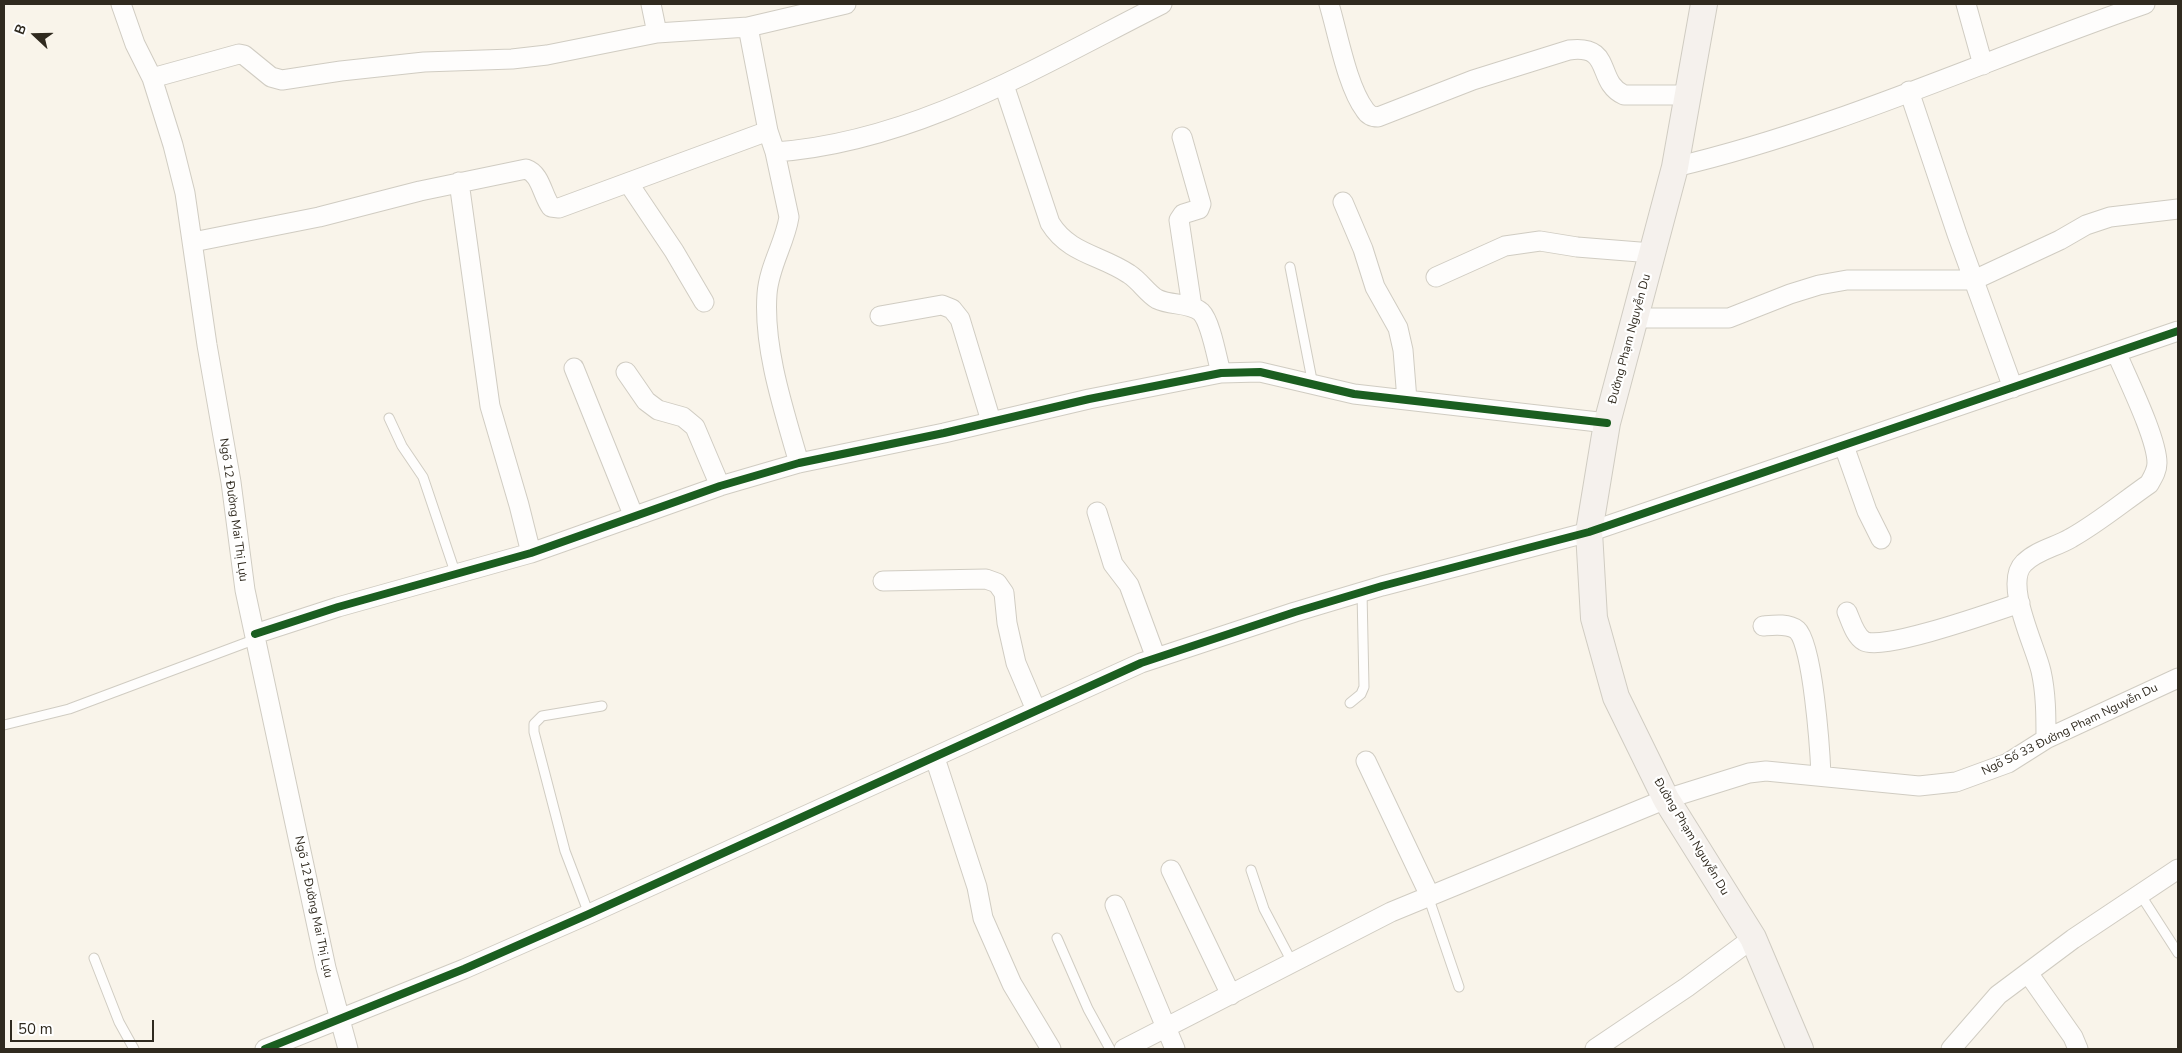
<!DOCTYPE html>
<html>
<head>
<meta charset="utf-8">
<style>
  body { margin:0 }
  #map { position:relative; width:2182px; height:1053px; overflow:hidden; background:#f9f4ea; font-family:"Nunito Sans",sans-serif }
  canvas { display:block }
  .frame { position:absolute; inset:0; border:5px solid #302a1f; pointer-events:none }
  .north { position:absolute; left:10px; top:10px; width:50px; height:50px; -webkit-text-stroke:4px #fff; paint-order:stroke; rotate:291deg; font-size:14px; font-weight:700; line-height:20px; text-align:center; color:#302a1f }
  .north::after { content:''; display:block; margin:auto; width:18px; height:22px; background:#302a1f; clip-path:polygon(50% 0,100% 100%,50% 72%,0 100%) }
  .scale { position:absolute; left:10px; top:1020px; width:144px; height:22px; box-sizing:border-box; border:2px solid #302a1f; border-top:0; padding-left:6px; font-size:15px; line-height:18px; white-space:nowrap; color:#302a1f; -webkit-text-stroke:4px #fff; paint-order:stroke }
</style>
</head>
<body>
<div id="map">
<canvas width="2182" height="1053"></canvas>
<div class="frame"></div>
<div class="north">B</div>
<div class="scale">50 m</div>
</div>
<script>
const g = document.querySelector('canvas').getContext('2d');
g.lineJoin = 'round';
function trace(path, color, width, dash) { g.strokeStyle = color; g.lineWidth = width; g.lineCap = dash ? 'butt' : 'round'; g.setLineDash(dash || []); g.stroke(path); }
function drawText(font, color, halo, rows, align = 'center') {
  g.font = font + ' "Nunito Sans",sans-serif'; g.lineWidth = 4.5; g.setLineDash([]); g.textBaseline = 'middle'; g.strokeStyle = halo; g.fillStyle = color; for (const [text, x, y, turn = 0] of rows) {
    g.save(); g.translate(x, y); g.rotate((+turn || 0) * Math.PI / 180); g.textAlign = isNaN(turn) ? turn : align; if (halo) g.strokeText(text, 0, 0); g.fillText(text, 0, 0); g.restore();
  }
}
const service = new Path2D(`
  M1290,267L1313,385
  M389,418L402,446L423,477L456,575
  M1350,703L1361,694L1364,687L1362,592
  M4,725L69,709L256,639
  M1251,870L1264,909L1292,962
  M2140,894L2178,953
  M1428,896L1459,987
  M589,914L565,851L534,732V724L542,716L602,706
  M1057,938L1088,1009L1110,1049
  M94,958L119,1022L134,1049`);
const minor = new Path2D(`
  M121,4L135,44L152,78L173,145L185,193L207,345L231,482L245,590L326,968L348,1049
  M651,4L657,33
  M1329,4C1338,34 1347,86 1365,110C1368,115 1372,117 1378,117L1473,80L1569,50C1614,44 1595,82 1624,95H1688
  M1966,4L1983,65
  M748,27L768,131L775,152L789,217C785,243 769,266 767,294C763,348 784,411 799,463
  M152,78L239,54L244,55L271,77L282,80L341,71L424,62L512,59L547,55L657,33L748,27L846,4
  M1004,85L1050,223C1069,254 1101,255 1129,274C1140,281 1147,293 1157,299C1171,306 1189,302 1201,312C1211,322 1217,359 1221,373
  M1909,91L1957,234L2013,388
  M1182,137L1201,204L1199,209L1183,214L1179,220L1192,307
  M775,152C915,142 1039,66 1162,4
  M1675,167C1837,129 1988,58 2145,4
  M459,182L490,406L519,505L531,553
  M629,184L674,251L704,302
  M1343,202L1363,249L1375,287L1398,328L1403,350L1407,400
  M193,242L319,217L420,191L526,169C541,174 542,195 551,207L559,208L768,131
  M1436,277L1505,246L1540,241L1577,247L1652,253
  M880,316L942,305L952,309L960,319L991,421
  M1636,318H1729L1790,294L1819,285L1847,280H1974L2060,240L2086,225L2110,217L2178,209
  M574,368L634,517
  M626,372L646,401L658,410L683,417L695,427L720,486
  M1844,446L1867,511L1881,539
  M1097,512L1113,564L1129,585L1156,658
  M883,581L986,579L997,583L1004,593L1007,623L1016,663L1036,710
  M1847,612C1851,621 1855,636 1864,641C1881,652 1996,611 2020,603
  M1763,626C1774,625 1788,623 1797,630C1813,644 1820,751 1821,775
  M255,634L338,607L531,553L720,486L799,463L944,433L1089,399L1221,373L1260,372L1354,394L1607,423
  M2046,739C2046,716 2046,693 2041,671C2035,645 2003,583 2024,563C2037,550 2056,547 2071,538C2098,523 2123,502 2149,484C2153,477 2157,471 2157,463C2157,438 2127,378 2117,354
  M935,758L977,887L983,918L1012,984L1051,1049
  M1366,761L1430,896
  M1171,870L1231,995
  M1115,905L1175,1049
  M2028,973L2073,1037L2078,1049
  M265,1049L464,969L589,914L1141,663L1295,612L1382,586L1589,532L2178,331
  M1124,1049L1391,912L1666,799L1749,773L1766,771L1919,786L1956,782L2008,763L2046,739L2178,678
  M1595,1049L1687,987L1753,938
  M1951,1049L1998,995L2073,939L2178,869`);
const secondary = new Path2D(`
  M1704,4L1675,167L1607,423L1589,532L1594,618L1616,697L1666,799L1753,938L1800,1049`);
trace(service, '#d0ccc2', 11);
trace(minor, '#d0ccc2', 21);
trace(secondary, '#d0ccc2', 28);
trace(service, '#fefdfc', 9);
trace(minor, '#fefdfc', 19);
trace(secondary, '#f5f1ed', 26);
trace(new Path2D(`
  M255,634L338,607L531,553L720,486L799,463L944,433L1089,399L1221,373L1260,372L1354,394L1607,423
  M265,1049L464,969L589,914L1141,663L1295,612L1382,586L1589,532L2178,331`), '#1b5e20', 8);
drawText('12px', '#302a1f', '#fff', [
  ["Đường Phạm Nguyễn Du",1630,339,-75],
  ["Ngõ 12 Đường Mai Thị Lựu",233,510,82],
  ["Ngõ Số 33 Đường Phạm Nguyễn Du",2070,730,-26],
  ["Đường Phạm Nguyễn Du",1691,837,59],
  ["Ngõ 12 Đường Mai Thị Lựu",313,907,78]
]);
</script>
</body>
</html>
